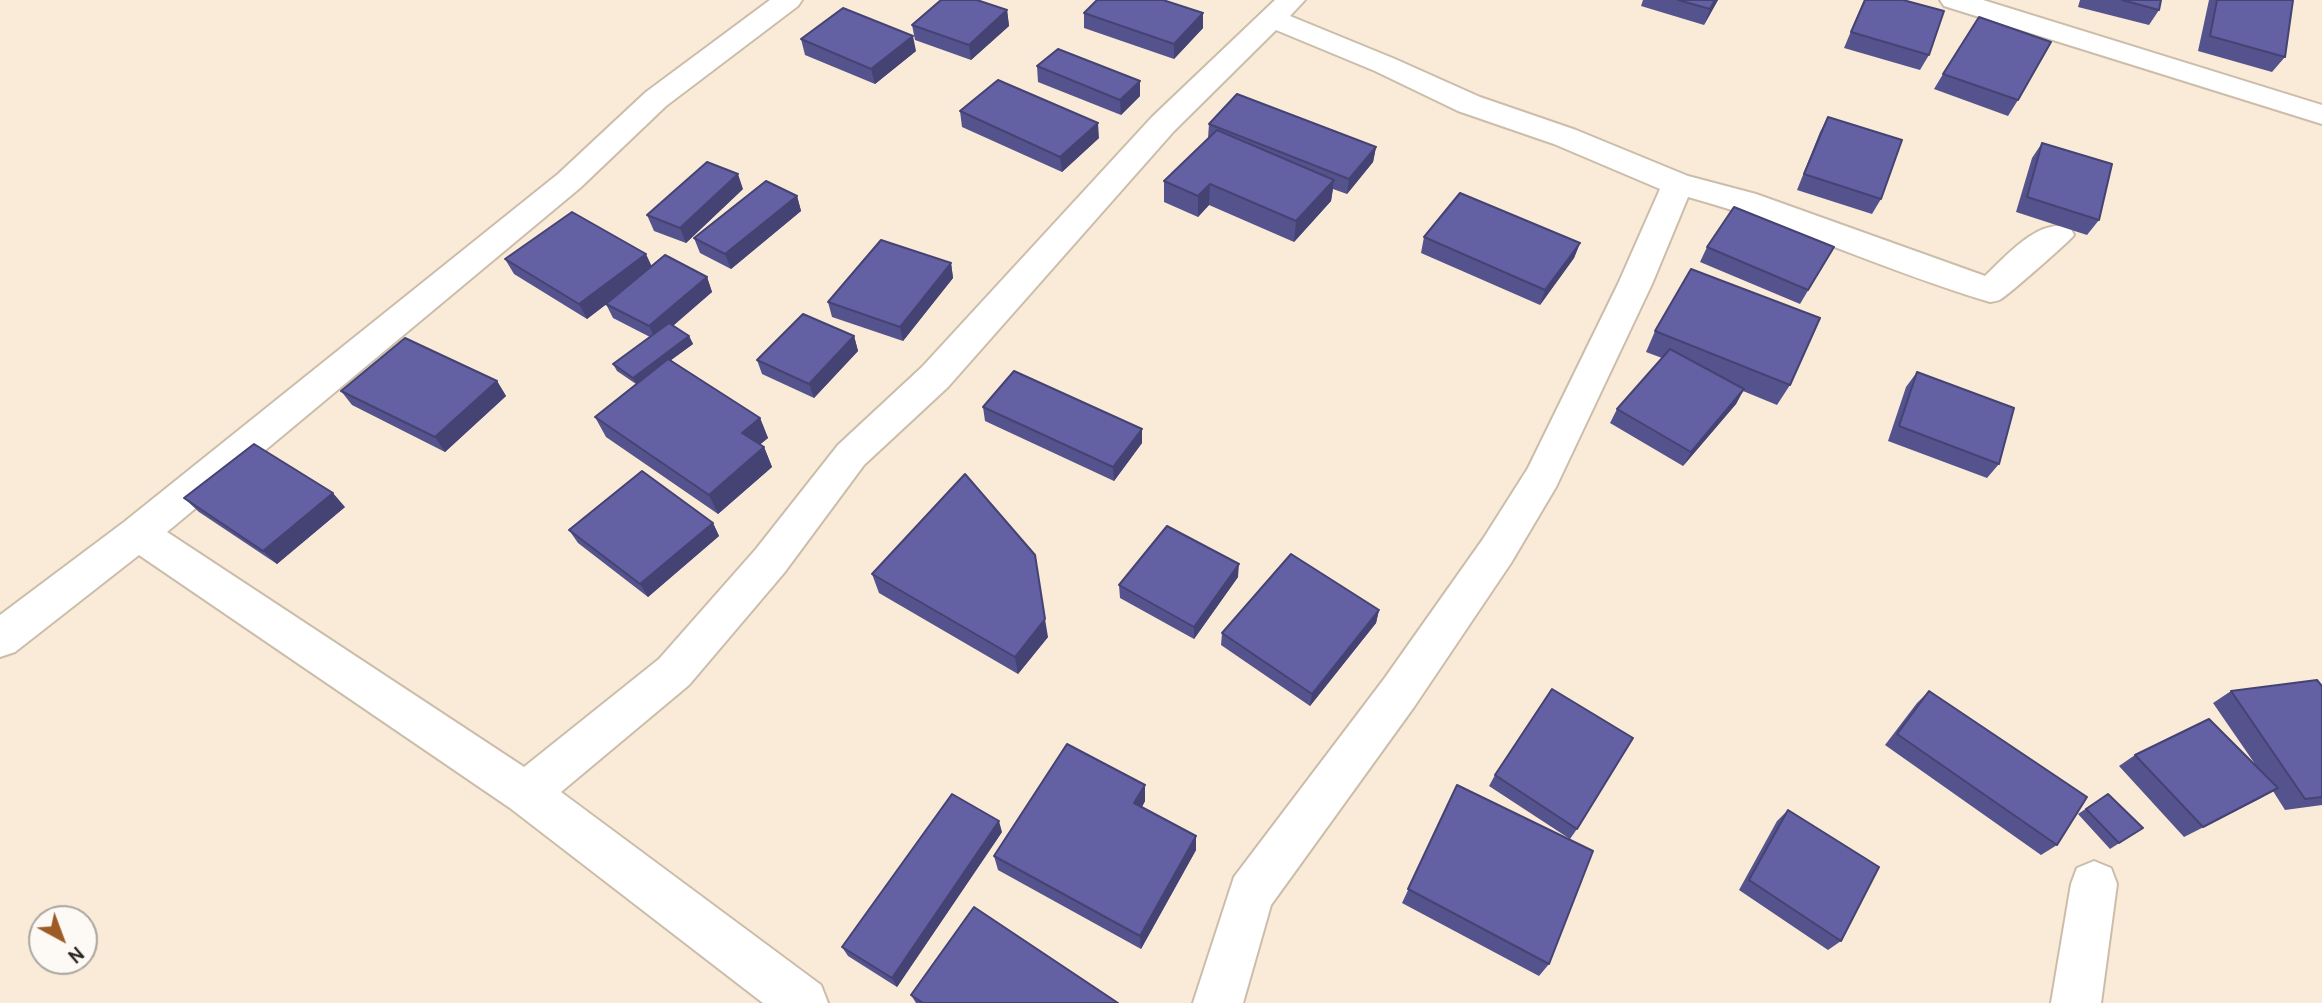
<!DOCTYPE html>
<html>
<head>
<meta charset="utf-8">
<style>
  body { margin:0 }
  #map { position:relative; width:2322px; height:1003px; overflow:hidden; background:#f9ebd7; font-family:Cabin,sans-serif }
  canvas { display:block }
  .north { position:absolute; left:28px; top:905px; width:70px; height:70px; box-sizing:border-box; background:#fdfaf6; border:2px solid #aaa6a1; border-radius:50%; rotate:139deg; font-size:19px; font-weight:700; line-height:28px; text-align:center; color:#2d2821 }
  .north::after { content:''; display:block; margin:auto; width:24px; height:32px; background:#9d5c26; clip-path:polygon(50% 0,100% 100%,50% 72%,0 100%) }
</style>
</head>
<body>
<div id="map">
<canvas width="2322" height="1003"></canvas>
<div class="north">N</div>
</div>
<script>
const g = document.querySelector('canvas').getContext('2d');
g.lineJoin = 'round';
function trace(path, color, width, dash) { g.strokeStyle = color; g.lineWidth = width; g.lineCap = dash ? 'butt' : 'round'; g.setLineDash(dash || []); g.stroke(path); }
function paint(path, color) { g.fillStyle = color; g.fill(path, 'evenodd'); }
const street = new Path2D(`
  M770,0H802L798,6L666,106L580,188L167,532L524,767L659,659L756,549L838,445L922,367L1152,117L1275,0H1305L1290,16L1395,59L1480,97L1576,130L1688,176L1756,194L1985,276C2006,256 2038,218 2070,227L2074,235C2071,240 2007,296 2001,299C1998,301 1994,301 1990,302C1888,272 1791,225 1688,197L1652,284L1556,487L1511,563L1414,707L1271,905L1243,1003H1193L1234,877L1384,679L1483,539L1528,468L1618,284L1660,189L1554,144L1458,111L1375,71L1276,30L1174,131L948,387L864,465L784,573L689,685L561,792L821,985L828,1003H763L510,808L139,555L15,652L0,657V615L124,522L558,174L646,92Z
  M1940,0H1983L2322,105V124L1944,6Z
  M2094,861L2111,868L2117,884L2101,1003H2051L2071,884L2077,868Z`);
trace(street, '#cbbdaa', 4);
paint(street, '#fff');
paint(new Path2D(`
  M1643,0H1718L1704,25L1641,6Z
  M1864,0H1903L1929,55L1920,70L1844,48Z
  M2080,0H2161L2159,10L2149,25L2078,7Z
  M2209,0H2293L2285,57L2272,72L2198,51Z
  M1007,10L1009,26L971,60L915,40L912,25Z
  M1084,13H1203V28L1174,59L1084,28Z
  M801,39L916,51L875,84L805,55Z
  M1037,66L1140,96L1121,115L1038,82Z
  M1943,74L2018,100L2008,116L1934,89Z
  M960,111L1099,138L1062,172L962,127Z
  M1828,117L1881,199L1872,214L1797,190L1820,132Z
  M1209,124L1376,147L1373,162L1347,194L1333,189L1331,201L1294,242L1209,205L1198,217L1164,202V181L1208,138Z
  M2042,143L2099,220L2087,235L2016,212L2032,158Z
  M743,189L686,243L654,231L647,215Z
  M797,196L801,211L731,269L700,253L694,238Z
  M1424,237L1580,243L1574,258L1540,305L1421,253Z
  M1707,247H1834L1800,304L1700,262Z
  M505,259L651,266L707,277L712,292L673,326L689,336L693,344L671,360L760,418L768,438L760,444L764,447L772,467L718,514L606,437L595,417L636,384L617,371L613,364L650,337L613,318L606,304L587,319L514,274Z
  M951,263L953,278L903,341L832,317L828,302Z
  M1655,331L1790,385L1777,405L1743,391L1736,404L1683,466L1610,423L1617,409L1662,358L1646,352Z
  M854,336L858,351L814,398L762,374L757,360Z
  M1917,372L1999,464L1987,478L1888,441L1906,387Z
  M497,381L506,396L445,452L352,405L341,391Z
  M983,407L1142,429V443L1114,481L985,421Z
  M184,498L345,507L277,564L199,512Z
  M713,523L719,536L648,597L578,543L569,530Z
  M872,574L1048,637L1018,674L879,593Z
  M1238,577L1194,639L1120,598L1119,585Z
  M1379,610L1376,623L1310,706L1221,645L1222,633Z
  M2322,686V805L2285,810L2273,791L2184,837L2119,766L2135,755L2255,764L2213,703L2231,691Z
  M1929,691L2057,845L2041,855L1885,745L1917,703Z
  M1495,775L1577,829L1570,839L1489,786Z
  M1145,785V801L1142,807L1196,836V850L1141,949L998,870L994,856Z
  M1457,785L1549,964L1539,976L1402,903Z
  M2108,794L2143,828L2110,849L2078,814Z
  M1788,810L1841,941L1828,950L1739,890L1777,821Z
  M1002,832L897,987L848,956L842,947Z
  M911,995L1118,1003H916Z`), '#55538d');
paint(new Path2D(`
  M1715,0H1718L1704,25L1710,9Z
  M1007,10L1009,26L971,60L969,45Z
  M1203,13V28L1174,59V44Z
  M913,36L916,51L875,84L871,69Z
  M1140,81V96L1121,115L1120,100Z
  M1098,123L1099,138L1062,172L1060,157Z
  M1376,147L1373,162L1347,194L1349,179Z
  M738,174L743,189L686,243L680,228Z
  M1334,180L1331,201L1294,242L1296,221Z
  M1210,184L1209,205L1198,217V196Z
  M797,196L801,211L731,269L725,254Z
  M1580,243L1574,258L1540,305L1545,290Z
  M646,254L653,269L587,319L579,304Z
  M951,263L953,278L903,341L900,327Z
  M707,277L712,292L656,340L649,326Z
  M689,336L693,344L637,385L633,378Z
  M854,336L858,351L814,398L809,384Z
  M497,381L506,396L445,452L435,437Z
  M1744,389L1736,404L1683,466L1691,452Z
  M760,418L768,438L750,453L742,433Z
  M1142,429V443L1114,481L1113,467Z
  M764,447L772,467L718,514L709,495Z
  M333,493L345,507L277,564L263,551Z
  M713,523L719,536L648,597L640,584Z
  M1239,564L1238,577L1194,639V627Z
  M1379,610L1376,623L1310,706L1312,694Z
  M1045,619L1048,637L1018,674L1015,657Z
  M1145,785V801L1135,819L1134,803Z
  M2278,788L2259,799L2184,837L2203,827Z
  M999,821L1002,832L897,987L892,978Z
  M1196,836V850L1141,949L1140,936Z`), '#454373');
const building = new Path2D(`
  M941,0H977L1007,10L969,45L912,25Z
  M1097,0H1163L1203,13L1174,44L1084,13Z
  M1678,0H1715L1710,9Z
  M1865,0H1903L1944,11L1929,55L1851,32Z
  M2122,0H2161L2159,10Z
  M2217,0H2293L2285,57L2210,36Z
  M843,8L913,36L871,69L801,39Z
  M1979,17L2051,42L2018,100L1943,74Z
  M1058,49L1140,81L1120,100L1037,66Z
  M998,80L1098,123L1060,157L960,111Z
  M1237,94L1376,147L1349,179L1209,124Z
  M1828,117L1902,140L1881,199L1804,174Z
  M1217,130L1334,180L1296,221L1210,184L1198,196L1164,181Z
  M2042,143L2112,164L2099,220L2027,197Z
  M707,162L738,174L680,228L647,215Z
  M766,181L797,196L725,254L694,238Z
  M1460,193L1580,243L1545,290L1424,237Z
  M1734,207L1834,247L1808,290L1707,247Z
  M572,212L646,254L579,304L505,259Z
  M881,240L951,263L900,327L828,302Z
  M665,255L707,277L649,326L606,304Z
  M1691,269L1820,318L1790,385L1655,331Z
  M803,314L854,336L809,384L757,360Z
  M669,323L689,336L633,378L613,364Z
  M405,338L497,381L435,437L341,391Z
  M1670,349L1744,389L1691,452L1617,409Z
  M668,359L760,418L742,433L764,447L709,495L595,417Z
  M1014,371L1142,429L1113,467L983,407Z
  M1917,372L2014,408L1999,464L1899,426Z
  M254,444L333,493L263,551L184,498Z
  M642,471L713,523L640,584L569,530Z
  M965,474L1035,555L1045,619L1015,657L872,574Z
  M1167,526L1239,564L1194,627L1119,585Z
  M1291,554L1379,610L1312,694L1222,633Z
  M2317,680L2322,686V797L2305,799L2231,691Z
  M1552,689L1633,738L1577,829L1495,775Z
  M1929,691L2087,797L2057,845L1897,734Z
  M2209,719L2278,788L2203,827L2135,755Z
  M1067,744L1145,785L1134,803L1196,836L1140,936L994,856Z
  M1457,785L1593,851L1549,964L1408,889Z
  M952,794L999,821L892,978L842,947Z
  M2108,794L2143,828L2119,843L2086,809Z
  M1788,810L1879,867L1841,941L1749,880Z
  M974,907L1118,1003H923L911,995Z`);
paint(building, '#6360a4');
trace(building, '#454373', 2);
</script>
</body>
</html>
